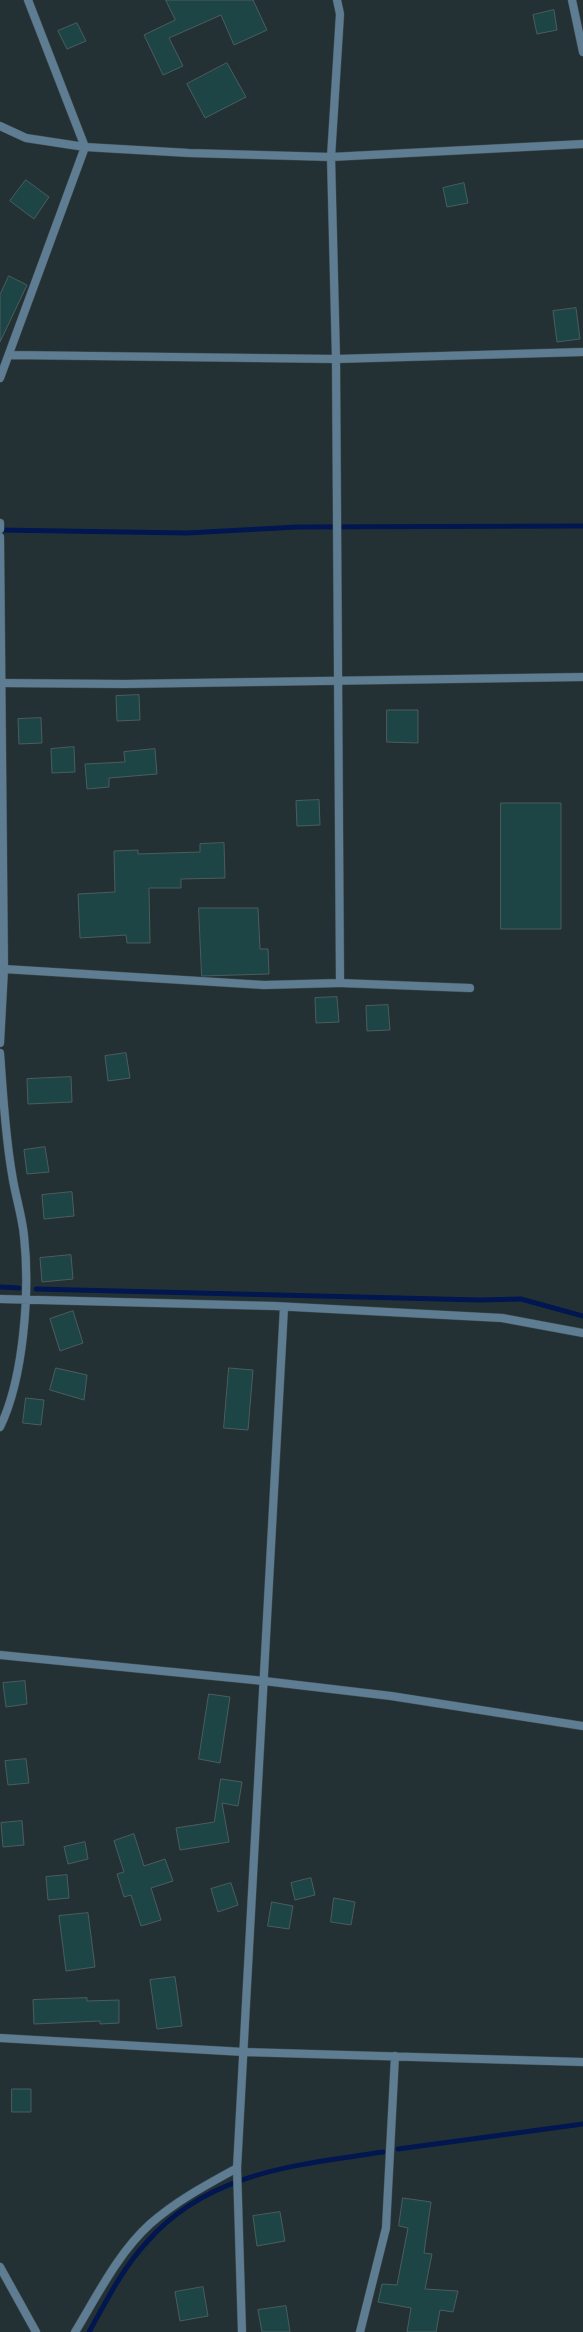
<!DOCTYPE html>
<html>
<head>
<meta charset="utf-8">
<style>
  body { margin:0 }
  canvas { display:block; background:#233135 }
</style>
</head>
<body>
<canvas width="583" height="2332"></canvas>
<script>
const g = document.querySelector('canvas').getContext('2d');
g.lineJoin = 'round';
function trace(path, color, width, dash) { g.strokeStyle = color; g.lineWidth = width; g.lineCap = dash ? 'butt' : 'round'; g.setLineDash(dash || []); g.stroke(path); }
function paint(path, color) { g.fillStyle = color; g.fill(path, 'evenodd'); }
trace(new Path2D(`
  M0,530L187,533L297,527L583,526
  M0,1287L19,1288
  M36,1289L480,1300L521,1299L583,1316
  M398,2149L583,2124
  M89,2332C106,2302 122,2269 146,2243C207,2172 296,2165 383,2152`), '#021650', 5);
const building = new Path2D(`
  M166,0H253L267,30L234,45L221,15L169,38L183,66L163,75L144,35L175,20Z
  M554,10L557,30L537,34L533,15Z
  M77,23L86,41L67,49L58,31Z
  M227,63L246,97L205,118L187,84Z
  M26,180L49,197L34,219L10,201Z
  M464,183L468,203L447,207L443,188Z
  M9,276L27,285L0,342V295Z
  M576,308L580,339L557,342L553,311Z
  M139,695L140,720L117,721L116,696Z
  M387,710H418V743L387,742Z
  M41,718L42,743L19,744L18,719Z
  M74,747L75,772L52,773L51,749Z
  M155,749L157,774L109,778V787L87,789L85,764L125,762L124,752Z
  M319,800L320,825L297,826L296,801Z
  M501,803H561V929H501Z
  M224,843L225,878L181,879V888H149L150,943H127L126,935L80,938L78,894L115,892L114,851L138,850V854L200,852V844Z
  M199,908H258L260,949H268L269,974L202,976Z
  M337,997L339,1022L316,1023L315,998Z
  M388,1005L390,1030L367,1031L366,1006Z
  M126,1053L130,1078L108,1081L105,1056Z
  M71,1077L72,1102L28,1104L27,1079Z
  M45,1147L49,1172L27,1174L24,1150Z
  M72,1192L74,1216L44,1219L42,1195Z
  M71,1255L73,1279L42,1282L40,1258Z
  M73,1311L83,1343L60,1351L50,1319Z
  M56,1368L87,1375L84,1400L50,1390Z
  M229,1368L253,1370L248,1430L224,1428Z
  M26,1398L44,1400L41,1425L23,1423Z
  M25,1681L27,1704L6,1707L3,1683Z
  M209,1694L230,1697L220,1763L199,1759Z
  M26,1759L29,1783L8,1785L5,1761Z
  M221,1779L242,1782L238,1806L222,1803L229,1842L180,1850L176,1828L214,1822Z
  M22,1821L24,1845L3,1847L1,1823Z
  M134,1834L144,1866L165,1859L173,1881L151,1888L161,1920L141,1926L131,1895L124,1897L117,1874L124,1872L114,1841Z
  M85,1842L88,1859L68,1864L64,1847Z
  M67,1875L69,1898L48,1900L46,1877Z
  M311,1878L315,1895L295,1900L291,1883Z
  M231,1883L238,1905L218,1912L211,1889Z
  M334,1898L355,1902L351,1925L331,1922Z
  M272,1902L293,1906L289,1929L268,1926Z
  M88,1913L95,1967L66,1971L59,1916Z
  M175,1977L182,2026L157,2029L150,1980Z
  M87,1998V2001L119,2000V2023L100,2024V2021L34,2024L33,2000Z
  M12,2089H31V2112H12Z
  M403,2198L431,2202L424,2253L432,2254L425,2289L458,2291L453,2312L440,2310L436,2332H407L411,2308L378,2302L382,2284L397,2285L408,2228L399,2226Z
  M280,2212L285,2241L257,2246L253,2216Z
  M203,2287L208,2316L180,2321L175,2292Z
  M286,2306L290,2332H262L258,2310Z`);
paint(building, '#1e4546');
trace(building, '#4b5c5c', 1);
const service = new Path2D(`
  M340,983L470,988`);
const minor = new Path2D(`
  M572,0L583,52
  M0,126L26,138L85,147L189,153L331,157L583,144
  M10,355L336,359L583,352
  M0,378L85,147L28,0
  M0,523V529
  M0,537L4,969L0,1043
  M4,969L264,985L340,983L336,359L331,157L340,14L337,0
  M0,1053C3,1093 5,1134 12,1174C15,1195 22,1215 24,1236C30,1290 24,1378 0,1427
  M0,1299L274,1306L502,1318L583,1333
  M0,2038L244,2052L583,2062
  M0,2267L36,2332
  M75,2332C97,2296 118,2253 150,2224C176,2201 206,2185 237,2168
  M242,2332L237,2168L284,1307
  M360,2332L386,2228L395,2056`);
const tertiary = new Path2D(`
  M0,683L124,684L583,677
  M0,1655L264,1681L391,1696L583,1726`);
trace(service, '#3f4c50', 9);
trace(minor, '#3f4c50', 9);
trace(tertiary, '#3f4c50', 9);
trace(service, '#5e7d93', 8);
trace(minor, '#5e7d93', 8);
trace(tertiary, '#5e7d93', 8);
</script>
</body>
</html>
